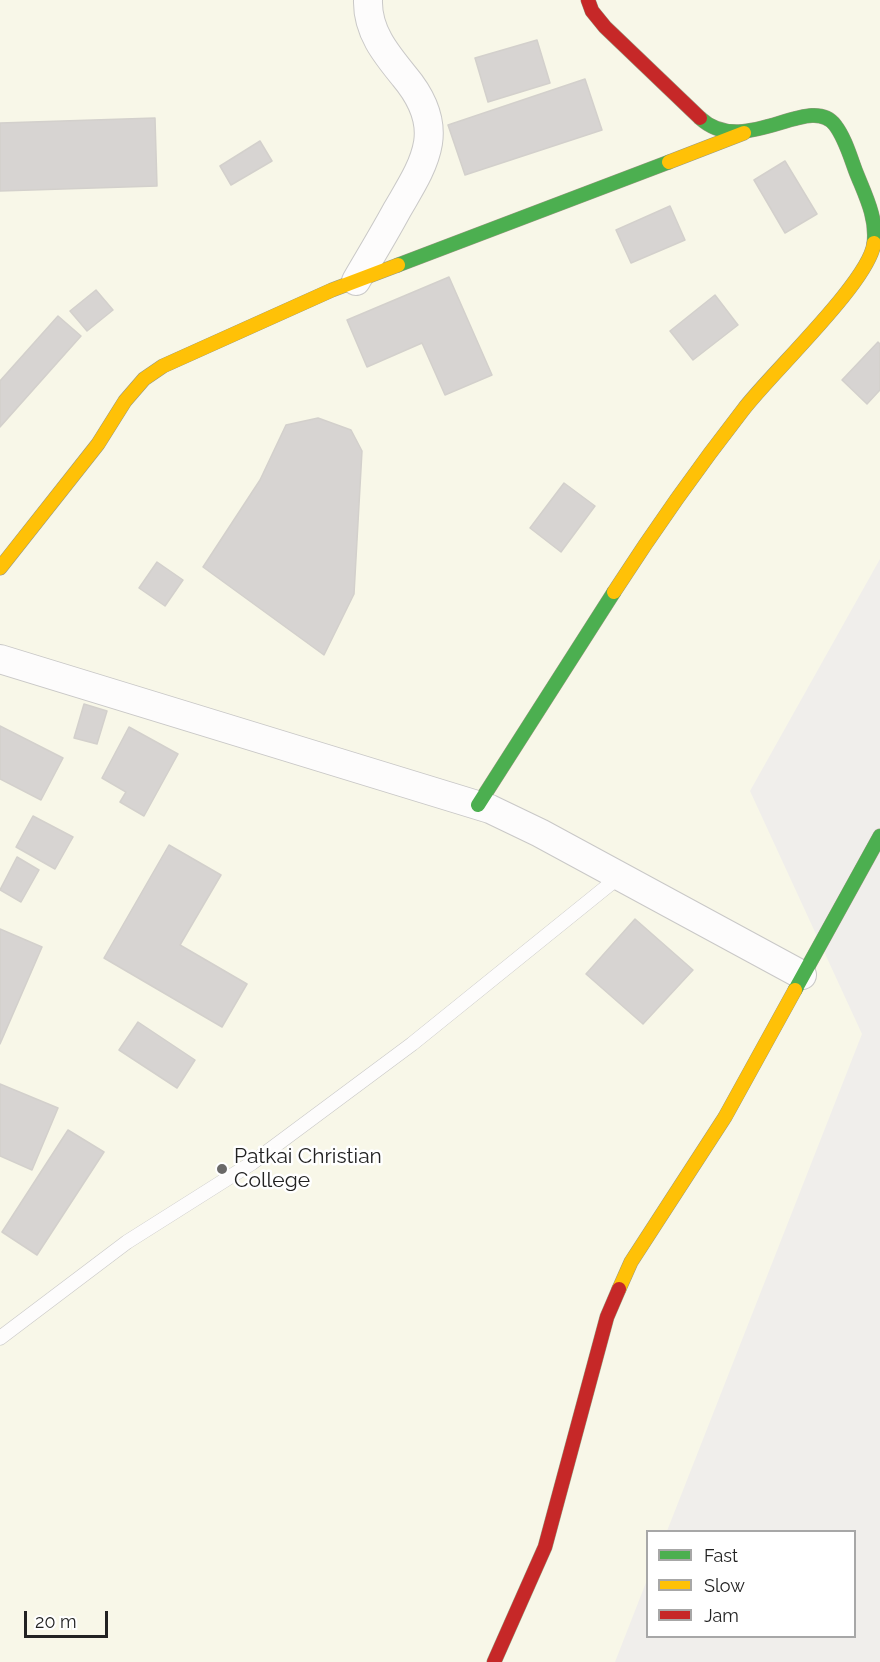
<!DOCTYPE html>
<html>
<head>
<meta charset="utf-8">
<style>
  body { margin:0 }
  #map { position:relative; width:880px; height:1662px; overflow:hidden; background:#f0eeeb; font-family:Raleway,sans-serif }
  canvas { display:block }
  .legend { position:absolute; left:646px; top:1530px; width:210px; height:108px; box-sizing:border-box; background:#fff; border:2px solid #a7a7a7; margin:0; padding:8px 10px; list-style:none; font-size:18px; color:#222 }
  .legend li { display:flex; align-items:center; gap:12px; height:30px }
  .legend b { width:30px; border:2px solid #a7a7a7 }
  .scale { position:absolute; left:24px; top:1611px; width:84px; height:27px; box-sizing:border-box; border:3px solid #222; border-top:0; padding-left:8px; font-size:18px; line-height:21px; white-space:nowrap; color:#222; -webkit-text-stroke:4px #fff; paint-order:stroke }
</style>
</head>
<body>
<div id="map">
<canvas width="880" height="1662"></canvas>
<ul class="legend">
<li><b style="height:8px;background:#4caf50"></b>Fast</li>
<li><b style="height:8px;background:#ffc107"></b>Slow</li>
<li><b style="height:8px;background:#c62828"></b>Jam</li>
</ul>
<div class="scale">20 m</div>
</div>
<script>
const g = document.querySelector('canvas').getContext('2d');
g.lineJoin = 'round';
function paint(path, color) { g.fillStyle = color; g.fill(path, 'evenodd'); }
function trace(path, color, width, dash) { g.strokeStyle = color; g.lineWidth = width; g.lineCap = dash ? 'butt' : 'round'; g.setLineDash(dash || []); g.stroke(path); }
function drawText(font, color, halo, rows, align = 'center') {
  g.font = font + ' Raleway,sans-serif'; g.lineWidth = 5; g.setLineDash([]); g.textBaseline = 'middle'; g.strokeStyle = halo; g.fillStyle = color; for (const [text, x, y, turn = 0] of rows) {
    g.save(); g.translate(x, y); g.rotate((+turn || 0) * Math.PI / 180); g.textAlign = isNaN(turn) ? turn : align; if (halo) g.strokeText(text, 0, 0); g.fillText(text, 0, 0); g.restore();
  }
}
paint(new Path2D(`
  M0,0H880V559L750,791L862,1034L667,1531L648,1532L647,1580L615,1662H0Z`), '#f8f7e8');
const building = new Path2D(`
  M537,40L550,83L488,102L475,58Z
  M585,79L602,130L465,175L448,125Z
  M155,118L157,186L0,191V123Z
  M260,141L272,161L231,185L220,166Z
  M785,161L817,214L785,233L754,180Z
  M670,206L685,240L631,263L616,230Z
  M449,277L492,375L445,395L422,343L367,367L347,320Z
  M96,290L113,310L87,331L70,311Z
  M715,295L738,325L693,360L670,331Z
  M58,316L81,336L0,427V381Z
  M878,342L880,344V390L867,404L842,380Z
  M318,418L351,430L362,451L354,594L324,655L203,567L260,480L286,425Z
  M564,483L595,506L561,552L530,528Z
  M157,562L183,580L165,606L139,588Z
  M84,704L107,711L97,744L74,738Z
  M0,726L63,758L41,800L0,779Z
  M129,727L178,754L144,816L120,802L126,792L102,778Z
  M33,816L73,837L55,869L16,847Z
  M169,845L221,875L180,945L247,984L222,1027L104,958Z
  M17,857L39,870L21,902L0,890Z
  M635,919L693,970L643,1024L586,974Z
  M0,929L42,947L0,1044Z
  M138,1022L195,1060L177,1088L119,1050Z
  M0,1084L58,1108L32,1170L0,1156Z
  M68,1130L104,1152L37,1255L2,1232Z`);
paint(building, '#d7d4d2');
trace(building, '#d3d0cc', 1.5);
const lane = new Path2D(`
  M0,1338L127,1242L252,1163L412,1044L620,876`);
const street = new Path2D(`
  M356,281C370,257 384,234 397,210C409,189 424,167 428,143C432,118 420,95 404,76C386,54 367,31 368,0
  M0,659L490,809L540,833L802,975`);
const fast = new Path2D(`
  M700,118C744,159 810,92 835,125C845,138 850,156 856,172C865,195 877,217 874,243
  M398,265L669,162
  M478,805L614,592
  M795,990L880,836`);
const slow = new Path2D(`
  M669,162L744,133
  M0,568L98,444L125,401L144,379L163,366L332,290L398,265
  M614,592C654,530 697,469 743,410C770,374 870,281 874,243
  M619,1289L631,1262L725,1117L795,990`);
const jam = new Path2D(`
  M588,0L592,11L605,27L700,118
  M494,1662L545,1547L607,1317L619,1289`);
trace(lane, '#c9c8c7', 15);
trace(street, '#c9c8c7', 30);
trace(fast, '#999a82', 15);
trace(slow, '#999a82', 15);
trace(jam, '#999a82', 15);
trace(lane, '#fdfcfc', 14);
trace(street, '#fdfcfc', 28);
trace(fast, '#4caf50', 14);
trace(slow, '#ffc107', 14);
trace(jam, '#c62828', 14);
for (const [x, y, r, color] of [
  [222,1169,6,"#6a6968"]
]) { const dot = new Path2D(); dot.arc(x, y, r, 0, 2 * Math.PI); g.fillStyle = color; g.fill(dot); trace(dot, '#fff', 2); }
drawText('21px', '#222', '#fff', [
  ["Patkai Christian",234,1157],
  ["College",234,1181]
], 'left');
</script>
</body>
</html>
